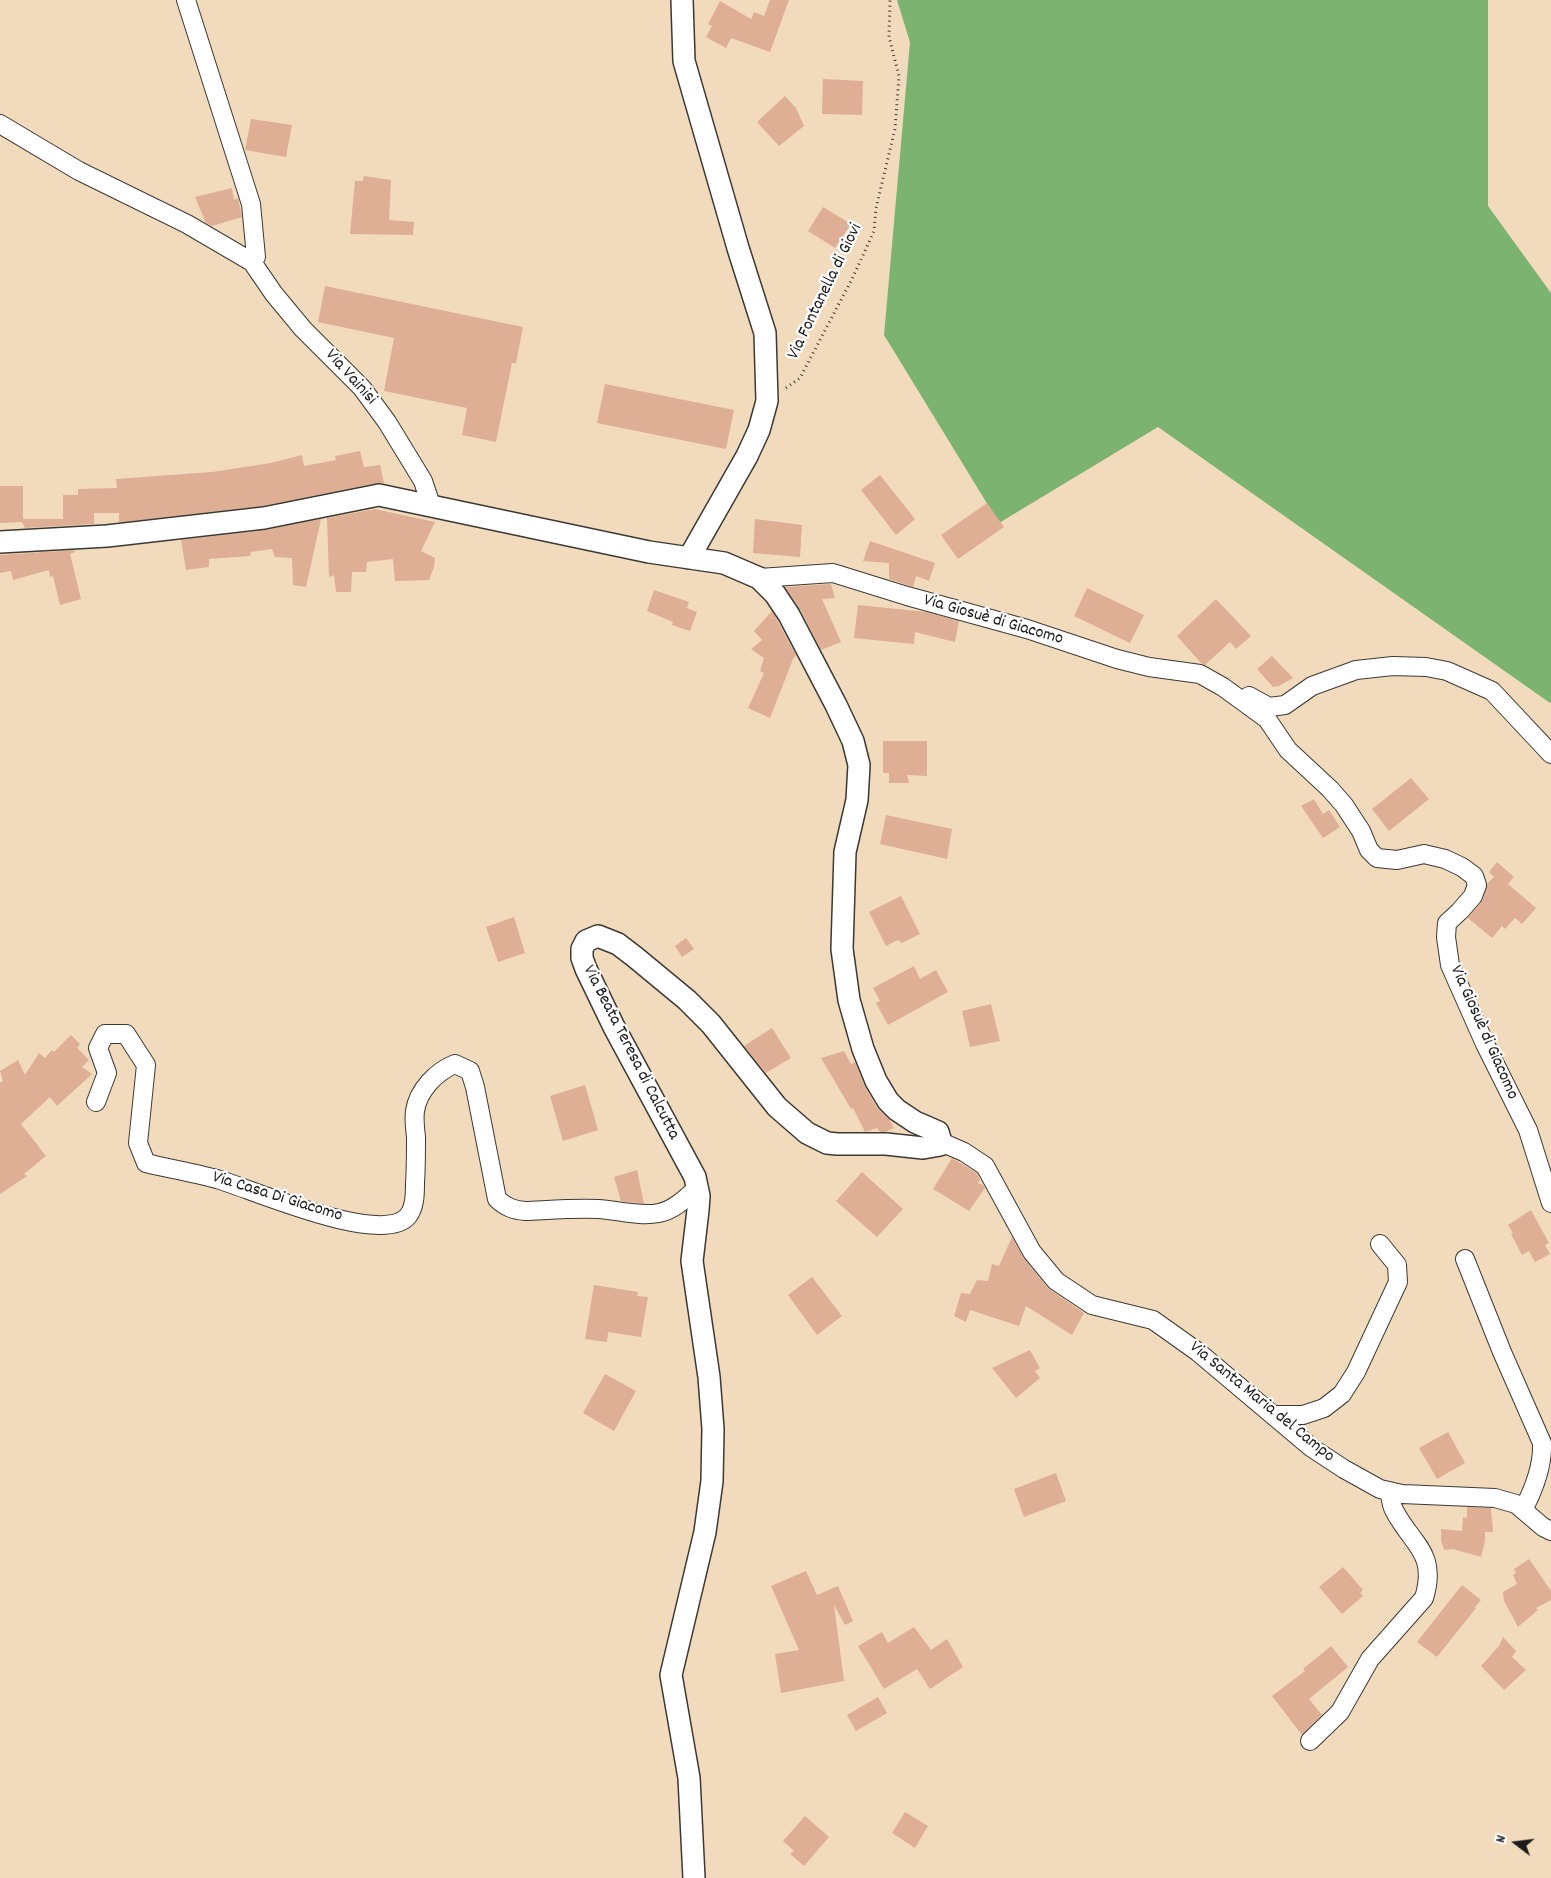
<!DOCTYPE html>
<html>
<head>
<meta charset="utf-8">
<style>
  body { margin:0 }
  #map { position:relative; width:1551px; height:1878px; overflow:hidden; background:#f2dbbc; font-family:Dekko,sans-serif }
  canvas { display:block }
  .north { position:absolute; left:1491px; top:1818px; width:50px; height:50px; -webkit-text-stroke:4px #fff; paint-order:stroke; rotate:285deg; font-size:14px; font-weight:700; line-height:20px; text-align:center; color:#1c1c1c }
  .north::after { content:''; display:block; margin:auto; width:18px; height:22px; background:#1c1c1c; clip-path:polygon(50% 0,100% 100%,50% 72%,0 100%) }
</style>
</head>
<body>
<div id="map">
<canvas width="1551" height="1878"></canvas>
<div class="north">N</div>
</div>
<script>
const g = document.querySelector('canvas').getContext('2d');
g.lineJoin = 'round';
function paint(path, color) { g.fillStyle = color; g.fill(path, 'evenodd'); }
function trace(path, color, width, dash) { g.strokeStyle = color; g.lineWidth = width; g.lineCap = dash ? 'butt' : 'round'; g.setLineDash(dash || []); g.stroke(path); }
function drawText(font, color, halo, rows, align = 'center') {
  g.font = font + ' Dekko,sans-serif'; g.lineWidth = 4.5; g.setLineDash([]); g.textBaseline = 'middle'; g.strokeStyle = halo; g.fillStyle = color; for (const [text, x, y, turn = 0] of rows) {
    g.save(); g.translate(x, y); g.rotate((+turn || 0) * Math.PI / 180); g.textAlign = isNaN(turn) ? turn : align; if (halo) g.strokeText(text, 0, 0); g.fillText(text, 0, 0); g.restore();
  }
}
paint(new Path2D(`
  M897,0H1488V206L1551,293V702L1550,703L1158,427L999,523L884,335L910,42Z`), '#7cb370');
paint(new Path2D(`
  M770,0H789L770,52L731,38L726,48L706,37L712,26L708,24L720,1L751,19L754,12L764,16Z
  M823,79L863,81L862,115L822,114Z
  M785,96L796,108L804,126L779,146L757,122Z
  M251,119L292,125L286,157L245,150Z
  M364,176L391,180L389,220L414,222L413,235L350,234L355,181H363Z
  M232,188L234,200L238,198L242,217L212,226L206,223L195,197Z
  M823,207L851,224L835,248L808,231Z
  M325,286L523,327L516,363H512L496,442L462,435L467,408L384,391L394,338L318,322Z
  M605,384L734,410L726,449L597,423Z
  M360,451L364,467L380,465L384,483H377L262,506L123,522H119V513H94V524L25,528L22,522L0,523V486H23V519H63V495H78V489L117,488L116,479L212,472L271,463L302,455L304,466L336,460L335,456Z
  M880,475L915,519L896,535L861,490Z
  M987,503L1004,527L958,559L941,535Z
  M375,509L435,522L421,551L435,558L434,567L429,580L395,581L393,559L367,562L366,572H352L351,592H336L334,575L329,577L327,518Z
  M321,519L306,587L293,585L292,558L275,557L272,549L251,552L250,556L209,559V567L186,570L181,540L266,530Z
  M755,519L802,525L800,557L753,553Z
  M870,541L935,563L929,581L916,576L913,587L889,579V563L863,561Z
  M75,550V552L70,554L81,599L60,605L53,576L50,577L49,570L13,580L11,571L0,573V555Z
  M831,584L835,598L822,599L841,642L821,650L800,609L785,587Z
  M1087,588L1144,615L1130,643L1074,616Z
  M654,590L689,602L687,608L697,612L690,631L672,625L673,622L647,611Z
  M1216,599L1251,636L1236,649L1230,642L1205,665L1201,663L1177,636Z
  M858,605L927,612L959,621L955,642L915,632L914,644L854,638Z
  M772,611L796,655L793,659L770,718L748,708L764,673L760,671L764,658L751,649L762,640L754,631Z
  M1272,656L1293,678L1279,686L1273,687L1257,669Z
  M883,741H927V776L907,775L909,783H889V773H883Z
  M1411,778L1429,799L1389,831L1372,809Z
  M1314,799L1323,814L1329,810L1340,827L1323,838L1301,806Z
  M886,815L952,829L947,859L880,844Z
  M1497,862L1514,877L1508,884L1536,908L1522,924L1515,918L1505,929L1502,926L1492,938L1468,918L1483,900L1487,884L1494,877L1489,872Z
  M901,896L920,934L902,943L898,940L886,946L869,912Z
  M514,917L525,953L498,962L486,927Z
  M686,938L694,949L682,957L675,946Z
  M914,966L920,979L936,970L948,992L888,1025L876,1003L880,1001L873,988Z
  M991,1004L1000,1041L970,1047L962,1011Z
  M772,1028L791,1058L766,1073L744,1046Z
  M71,1035L80,1044L77,1048L89,1060L82,1067L92,1074L57,1106L50,1097L21,1124L46,1156L24,1174L27,1176L0,1194V1083L3,1081L0,1071L18,1060L25,1075L39,1053L45,1058L52,1050L54,1052Z
  M844,1051L851,1064L855,1062L865,1087L877,1108L889,1119L894,1128L885,1132H880L877,1128L865,1132L853,1108L851,1109L821,1058Z
  M585,1085L598,1130L563,1141L550,1096Z
  M952,1158L977,1173L980,1180L978,1183L983,1185L985,1188L969,1211L933,1189Z
  M637,1170L644,1204L621,1201L614,1177Z
  M862,1172L903,1209L877,1237L836,1201Z
  M1531,1210L1549,1243L1545,1245L1550,1254L1535,1262L1529,1251L1522,1255L1511,1234L1513,1233L1508,1225Z
  M1012,1237L1024,1259L1048,1288L1084,1313L1072,1335L1026,1306L1019,1326L970,1310L966,1322L954,1316L961,1293L970,1294L977,1280L988,1281L992,1264L999,1266Z
  M812,1277L842,1316L817,1335L788,1295Z
  M594,1285L638,1292L637,1296L648,1297L641,1337L608,1332L607,1342L585,1339Z
  M1030,1350L1040,1368L1035,1371L1040,1378L1016,1398L992,1368Z
  M605,1374L636,1391L614,1431L583,1413Z
  M1448,1432L1465,1463L1437,1479L1419,1448Z
  M1056,1473L1066,1501L1024,1517L1014,1489Z
  M1467,1507L1491,1508L1493,1532H1485V1541L1481,1557L1453,1549L1444,1550L1441,1540V1529L1462,1531L1463,1517L1467,1518Z
  M1529,1559L1551,1591V1600L1536,1608L1538,1610L1518,1627L1504,1601L1503,1592L1517,1584L1513,1575L1516,1573L1514,1569Z
  M1343,1567L1363,1590L1360,1593L1363,1596L1342,1614L1319,1587Z
  M806,1571L817,1595L838,1586L853,1621L845,1625L834,1605L844,1681L781,1693L775,1654L799,1650L771,1586Z
  M1462,1585L1481,1600L1475,1607L1476,1608L1437,1657L1417,1642Z
  M914,1627L931,1650L947,1639L963,1667L930,1689L917,1669L884,1689L858,1646L882,1632L888,1643Z
  M1503,1637L1516,1651L1512,1657L1526,1670L1504,1690L1481,1666L1499,1646Z
  M1331,1646L1348,1667L1309,1699L1322,1715L1302,1735L1272,1696L1305,1671L1303,1669Z
  M878,1697L887,1713L856,1731L847,1715Z
  M905,1812L928,1826L915,1848L892,1833Z
  M805,1816L829,1837L804,1866L790,1854L794,1851L783,1841Z`), '#deae95');
const minor = new Path2D(`
  M186,0L251,204L256,257L252,262
  M0,124L79,171L187,224L252,262L274,294L303,329L362,388L387,422L423,481L431,505
  M759,578L833,573L907,596L1027,629L1117,659L1149,667L1200,674L1223,687L1267,719L1288,750L1330,789L1344,805L1361,831L1369,850L1377,858L1397,860L1424,854L1445,859L1462,867L1474,876L1477,885L1473,896L1460,911L1447,923L1446,937L1450,965L1485,1044L1528,1130L1551,1203
  M1249,696L1269,707L1285,705L1312,686L1356,670L1393,666L1426,667L1447,671L1492,691L1551,754
  M96,1102L107,1073L98,1048L105,1034H126L146,1065L138,1143L146,1163C170,1169 196,1173 220,1180C253,1190 383,1247 408,1216C415,1207 415,1194 415,1183C416,1168 416,1153 416,1137C415,1129 414,1119 415,1111C418,1090 437,1071 455,1064L470,1071L475,1087L497,1199C506,1207 513,1210 525,1211C549,1210 574,1208 598,1209C617,1210 639,1217 659,1213C674,1210 686,1198 697,1188
  M941,1142L964,1152L985,1166L1032,1252L1056,1281L1092,1305L1153,1320L1198,1352L1312,1448L1344,1469L1380,1489L1402,1494L1495,1498L1516,1504L1543,1527L1551,1531
  M1465,1259L1502,1352L1542,1443C1543,1465 1533,1491 1523,1510
  M1273,1415H1303L1324,1408L1342,1394L1356,1372L1398,1282L1397,1265L1380,1244
  M1310,1741L1340,1712L1370,1659L1424,1598C1438,1552 1411,1544 1394,1510C1391,1505 1391,1497 1389,1491`);
const tertiary = new Path2D(`
  M682,0L684,61L738,248L765,333L767,401L759,430L747,456L689,558
  M0,542L107,536L264,518L379,495L649,552L724,563L759,578L775,594L789,615L836,705L853,741L859,765L857,800L845,852L842,949L849,1000L863,1049L876,1081L888,1101L897,1110L915,1122L938,1132L941,1142L940,1145L923,1148L886,1144H837L827,1143L807,1133L777,1107L711,1024L687,1000L635,957L618,944L598,936L586,941L582,949V958L586,969L614,1027L695,1177L699,1196L698,1210L692,1261L709,1377L713,1429L712,1481L705,1532L671,1675L689,1778L694,1878`);
trace(minor, '#3c3934', 20);
trace(tertiary, '#3c3934', 24);
trace(new Path2D(`
  M786,388L800,378L853,277L874,231L876,208L895,129L899,76L889,37L890,0`), '#3c3934', 3, [1, 4]);
trace(minor, '#fff', 18);
trace(tertiary, '#fff', 21);
drawText('18px', '#1c1c1c', '#fff', [
  ["Via Fontanella di Giovi",826,292,-64],
  ["Via Vainisi",350,378,48],
  ["Via Giosuè di Giacomo",993,621,16],
  ["Via Giosuè di Giacomo",1483,1033,66],
  ["Via Beata Teresa di Calcutta",630,1053,63],
  ["Via Casa Di Giacomo",277,1198,17],
  ["Via Santa Maria del Campo",1261,1403,39]
]);
</script>
</body>
</html>
